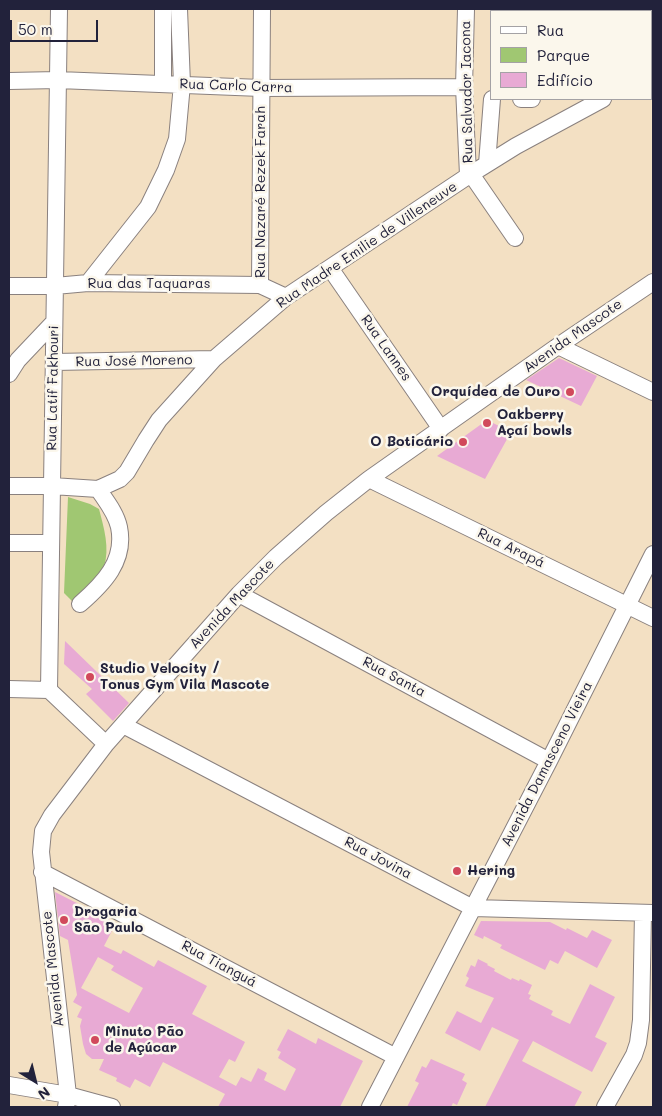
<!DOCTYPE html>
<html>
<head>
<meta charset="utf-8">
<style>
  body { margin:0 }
  #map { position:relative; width:662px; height:1116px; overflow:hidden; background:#f3e0c3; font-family:Mali,sans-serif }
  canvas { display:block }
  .frame { position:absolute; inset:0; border:10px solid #22223b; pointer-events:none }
  .legend { position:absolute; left:490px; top:10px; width:162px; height:90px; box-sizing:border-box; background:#fbf7ec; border:1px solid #a4a2a5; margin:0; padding:6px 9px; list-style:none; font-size:15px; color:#22223b }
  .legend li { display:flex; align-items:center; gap:10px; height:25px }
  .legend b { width:25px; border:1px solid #a4a2a5 }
  .north { position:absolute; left:10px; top:1056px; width:50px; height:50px; -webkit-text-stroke:4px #fbf7ec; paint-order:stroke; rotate:144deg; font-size:14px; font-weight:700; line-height:20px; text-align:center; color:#22223b }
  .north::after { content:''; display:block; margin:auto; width:18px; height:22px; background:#22223b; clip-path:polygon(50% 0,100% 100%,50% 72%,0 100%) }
  .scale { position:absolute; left:10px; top:20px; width:88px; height:22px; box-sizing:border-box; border:2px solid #22223b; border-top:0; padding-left:6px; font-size:15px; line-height:18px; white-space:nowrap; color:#22223b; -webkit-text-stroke:4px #fbf7ec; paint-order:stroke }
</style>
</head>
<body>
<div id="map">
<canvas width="662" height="1116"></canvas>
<div class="frame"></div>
<ul class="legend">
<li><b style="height:6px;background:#fff"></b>Rua</li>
<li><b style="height:14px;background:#a0c772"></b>Parque</li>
<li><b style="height:14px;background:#e8aad4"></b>Edifício</li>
</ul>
<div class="north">N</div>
<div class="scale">50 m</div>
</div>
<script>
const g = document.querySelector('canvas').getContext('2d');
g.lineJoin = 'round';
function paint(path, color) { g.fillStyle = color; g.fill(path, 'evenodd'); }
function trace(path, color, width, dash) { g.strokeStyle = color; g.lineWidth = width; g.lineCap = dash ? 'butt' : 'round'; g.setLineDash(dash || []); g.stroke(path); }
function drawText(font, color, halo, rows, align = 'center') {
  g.font = font + ' Mali,sans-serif'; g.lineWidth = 5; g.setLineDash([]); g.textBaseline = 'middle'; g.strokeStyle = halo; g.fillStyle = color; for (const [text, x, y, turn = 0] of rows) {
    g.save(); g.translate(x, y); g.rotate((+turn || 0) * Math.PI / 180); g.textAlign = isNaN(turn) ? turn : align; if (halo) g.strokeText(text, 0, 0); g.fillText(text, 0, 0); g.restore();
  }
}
paint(new Path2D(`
  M68,497L90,504L99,509C104,528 110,548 104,567C100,578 81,593 73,602L64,593Z`), '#a0c772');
paint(new Path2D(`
  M559,358L597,376L581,406L526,380Z
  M487,420L511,432L485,479L437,456Z
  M65,641L129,703L113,721L86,694L92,689L64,664Z
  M55,892L116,923L104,946L121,954L123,950L154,967L158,960L207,986L192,1014L245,1042L235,1062L229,1059L219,1077L236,1086L241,1077L251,1082L258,1068L267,1073L264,1080L285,1091L296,1069L278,1058L281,1052L277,1050L288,1029L316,1044L318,1038L363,1061L340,1107H218L225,1094L163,1062L150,1087L135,1079L130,1088L116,1081L117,1078L99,1070L104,1059H92L86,1054L83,1044L80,1026L82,1019L77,1017L82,1007L73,1002L77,995L68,940L60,936ZM98,957L114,966L111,970L143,988L129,1013L81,988Z
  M481,921L550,922L566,930L567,928L587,938L592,930L612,940L597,968L565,951L558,964L550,960L545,970L500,948L502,945L484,936L483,939L474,935Z
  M478,959L488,964L487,965L495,969L494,971L511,980L512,978L519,981L520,979L532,985L528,994L531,995L529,999L553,1011L551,1015L570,1024L590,984L615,997L595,1037L607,1043L592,1072L533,1041L522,1061L582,1092L574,1107H485L519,1040L492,1027L480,1051L445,1033L457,1011L481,1023L494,998L465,986L469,978L466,976L471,965L475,967Z
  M431,1059L465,1074L462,1080L467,1083L457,1105L453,1103L451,1107H407L419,1083L415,1081L422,1066L426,1068Z`), '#e8aad4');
const minor = new Path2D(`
  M59,9L49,690L106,744
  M466,9L464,87L468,175
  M585,9L587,11
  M651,73L653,71
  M9,81L58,80L261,88L464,87
  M163,84V9
  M521,99H532
  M487,164L492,99
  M471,174L515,238
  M330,268L441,429
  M88,283L148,207L166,170L177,139L182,84L179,9
  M260,285L262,9
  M9,286H55L88,283L260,285L286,297
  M558,346L653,392
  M54,362L214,359
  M9,374L18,360L54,322
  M369,479L653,618
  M9,486H52L98,489L120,479L127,472L146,440L159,420L214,359L286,297L471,174L516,146L603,99
  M9,543H51
  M239,594L549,761
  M80,604C103,584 126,561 119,527C116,513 106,501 98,489
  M9,689L49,690
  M123,725L473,908L653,913
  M42,872L396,1057
  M9,1085L68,1095L112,1107
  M66,1107L68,1095L41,852L43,831L52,815L106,744L239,594L276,557L326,513L369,479L558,346L653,282
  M370,1107L549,761L653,554
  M605,1107L634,1055L638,1043L641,1020L643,913`);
trace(minor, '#8a817f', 18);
trace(minor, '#fff', 16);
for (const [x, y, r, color] of [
  [570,392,5,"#d1495b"],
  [487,423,5,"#d1495b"],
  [463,442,5,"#d1495b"],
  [90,677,5,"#d1495b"],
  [457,871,5,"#d1495b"],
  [64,920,5,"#d1495b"],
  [95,1040,5,"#d1495b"]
]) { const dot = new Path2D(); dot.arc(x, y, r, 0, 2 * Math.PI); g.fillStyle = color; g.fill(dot); trace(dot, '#fbf7ec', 2); }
drawText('14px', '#22223b', '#fbf7ec', [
  ["Rua Carlo Carra",236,86,2],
  ["Rua Salvador Iacona",467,92,-91],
  ["Rua Nazaré Rezek Farah",261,192,-90],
  ["Rua Madre Emilie de Villeneuve",367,245,-34],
  ["Rua das Taquaras",149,284],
  ["Avenida Mascote",573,336,-35],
  ["Rua Lannes",386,348,55],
  ["Rua José Moreno",134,361,-1],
  ["Rua Latif Fakhouri",53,388,-89],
  ["Rua Arapá",511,548,26],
  ["Avenida Mascote",232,604,-47],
  ["Rua Santa",394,677,28],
  ["Avenida Damasceno Vieira",547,764,-63],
  ["Rua Jovina",378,858,28],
  ["Rua Tianguá",219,964,28],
  ["Avenida Mascote",53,969,-96]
]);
drawText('bold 14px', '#22223b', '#fbf7ec', [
  ["Orquídea de Ouro",560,392,"right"],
  ["Oakberry",497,415],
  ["Açaí bowls",497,431],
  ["O Boticário",453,442,"right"],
  ["Studio Velocity /",100,669],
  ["Tonus Gym Vila Mascote",100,685],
  ["Hering",467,871],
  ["Drogaria",74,912],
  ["São Paulo",74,928],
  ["Minuto Pão",105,1032],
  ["de Açúcar",105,1048]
], 'left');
</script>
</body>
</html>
